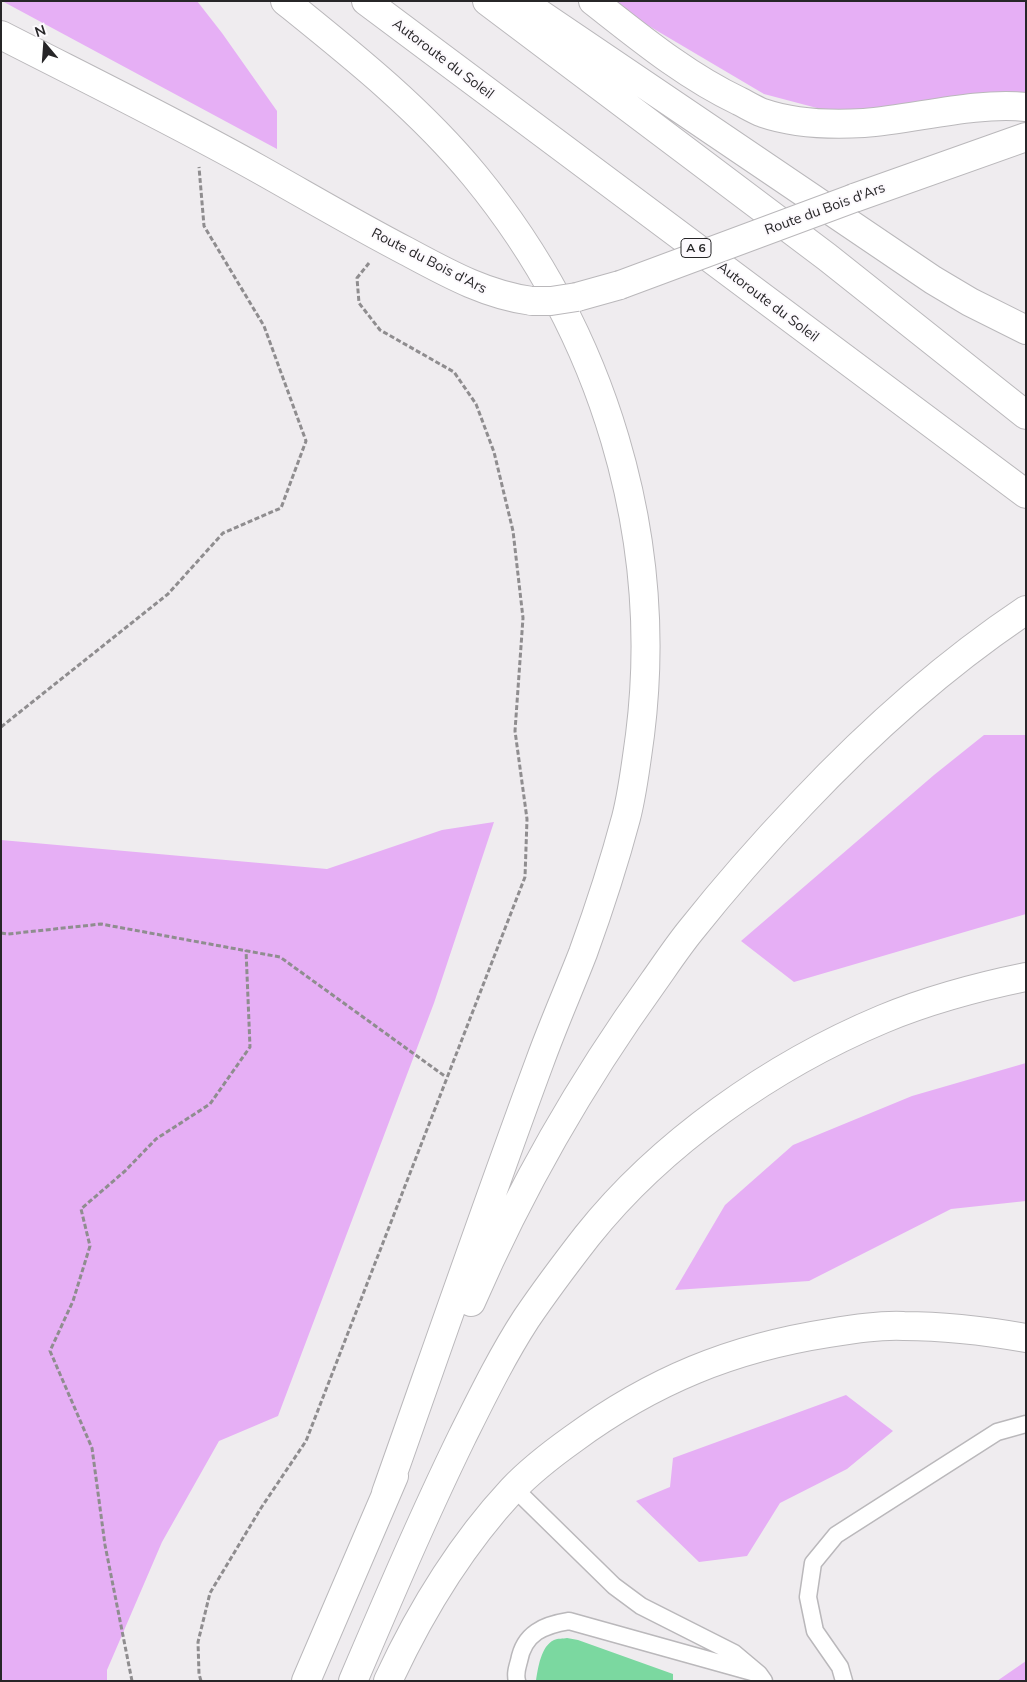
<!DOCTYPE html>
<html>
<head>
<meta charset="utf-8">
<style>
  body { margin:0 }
  #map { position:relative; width:1027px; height:1682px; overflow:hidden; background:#efecef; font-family:Mulish,sans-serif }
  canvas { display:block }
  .frame { position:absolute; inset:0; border:2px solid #272628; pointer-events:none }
  .north { position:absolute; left:20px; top:20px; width:50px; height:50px; -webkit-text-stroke:4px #fcf9fd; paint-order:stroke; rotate:342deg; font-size:14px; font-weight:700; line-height:20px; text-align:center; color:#272628 }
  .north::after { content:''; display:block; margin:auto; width:18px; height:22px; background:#272628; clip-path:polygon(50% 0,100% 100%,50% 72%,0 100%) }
</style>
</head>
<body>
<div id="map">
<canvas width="1027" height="1682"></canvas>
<div class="frame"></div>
<div class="north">N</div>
</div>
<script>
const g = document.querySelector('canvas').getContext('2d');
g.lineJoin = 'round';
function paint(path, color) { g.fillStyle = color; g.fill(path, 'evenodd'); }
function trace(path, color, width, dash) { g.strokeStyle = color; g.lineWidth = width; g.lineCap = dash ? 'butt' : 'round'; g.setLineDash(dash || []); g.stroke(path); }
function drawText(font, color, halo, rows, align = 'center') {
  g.font = font + ' Mulish,sans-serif'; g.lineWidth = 4; g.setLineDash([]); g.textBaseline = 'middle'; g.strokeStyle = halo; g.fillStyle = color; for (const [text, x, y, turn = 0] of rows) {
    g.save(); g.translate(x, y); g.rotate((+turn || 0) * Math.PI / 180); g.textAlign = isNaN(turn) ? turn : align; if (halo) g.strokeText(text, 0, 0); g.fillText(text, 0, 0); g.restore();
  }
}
paint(new Path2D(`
  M2,1H197L222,33L277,111V149Z
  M615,1H1026V95L832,112L764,94L632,16Z
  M984,735H1026V914L794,982L741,941L934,775Z
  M494,822L434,1003L278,1416L219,1441L162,1542L107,1670V1681H1V840L327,869L442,830Z
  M1026,1063V1201L951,1209L809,1281L675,1290L725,1205L793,1145L912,1096Z
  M846,1395L893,1431L847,1469L780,1503L747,1556L699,1562L636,1501L670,1487L673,1458Z
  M1026,1661V1681H997Z`), '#e6aff5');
paint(new Path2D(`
  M567,1638L578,1640L673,1674V1681H536C538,1668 541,1646 554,1640C558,1638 563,1639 567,1638Z`), '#7bd8a0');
const service = new Path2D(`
  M514,1488L614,1586L641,1606L734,1653L759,1674L764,1681
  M517,1681C515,1674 517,1668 519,1661C524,1633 544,1625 569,1621L752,1672
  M844,1681L840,1667L815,1631L808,1597L813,1563L836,1535L997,1432L1026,1424`);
const minor = new Path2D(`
  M593,1C639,37 686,76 739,101C747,105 755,110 763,113C795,124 831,125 864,123C916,119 973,102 1026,107
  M1,35C87,79 173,121 257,168C307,196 356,225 406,251C447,273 486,295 532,301
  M854,198L1026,137
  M577,297L620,285`);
const motorway = new Path2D(`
  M285,1C352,55 420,109 475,176C603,332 665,535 640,735C636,763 633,791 626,818C614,863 599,909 583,953C569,989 553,1025 540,1061C487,1204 437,1349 386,1493
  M366,1L1026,494
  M487,1L827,257L1026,415
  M521,1L933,280L970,302L1026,330
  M471,1302C520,1189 582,1081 654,981C666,964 678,946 691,930C726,886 762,845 801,804C870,731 942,666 1026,610
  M306,1681L394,1476
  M353,1681C388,1599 423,1517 462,1437C482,1397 502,1356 526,1319C545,1291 566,1263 587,1236C661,1143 773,1065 883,1019C929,1000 977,987 1026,977
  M388,1681C420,1612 460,1546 512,1490C530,1471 552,1454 573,1439C652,1381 732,1348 829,1333C854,1329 879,1325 904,1326C945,1326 986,1331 1026,1338`);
trace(service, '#bab8bb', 19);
trace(minor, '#bab8bb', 30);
trace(motorway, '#bab8bb', 30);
trace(new Path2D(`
  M1,727L168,594L223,533L281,508L306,441L264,326L204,226L199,167
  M1,933L8,934L101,924L280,957L446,1077
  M132,1681L105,1545L92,1448L50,1351L73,1301L90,1246L81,1209L125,1171L156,1139L210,1104L250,1047L246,950
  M201,1681L199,1674L198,1642L210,1593L261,1508L306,1441L525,877L527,819L515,731L523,618L513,531L494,452L476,404L454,372L380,330L359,303L357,278L369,263`), '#8f8d8f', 3, [5, 2.5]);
trace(service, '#fff', 16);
trace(minor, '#fff', 28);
trace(motorway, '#fff', 28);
const minorBridge = new Path2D(`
  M620,285L854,198
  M532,301H551L577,297`);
trace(minorBridge, '#bab8bb', 30, []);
trace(minorBridge, '#fff', 28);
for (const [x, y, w] of [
  [696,248,30]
]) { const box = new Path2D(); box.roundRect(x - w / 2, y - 9.5, w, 19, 4); g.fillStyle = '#fcf9fd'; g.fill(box); trace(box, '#272628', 1); }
drawText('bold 12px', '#272628', null, [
  ["A 6",696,248]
]);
drawText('14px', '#272628', '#fcf9fd', [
  ["Autoroute du Soleil",443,59,37],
  ["Route du Bois d'Ars",825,209,-20],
  ["Route du Bois d'Ars",429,261,27],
  ["Autoroute du Soleil",768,302,37]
]);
</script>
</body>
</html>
